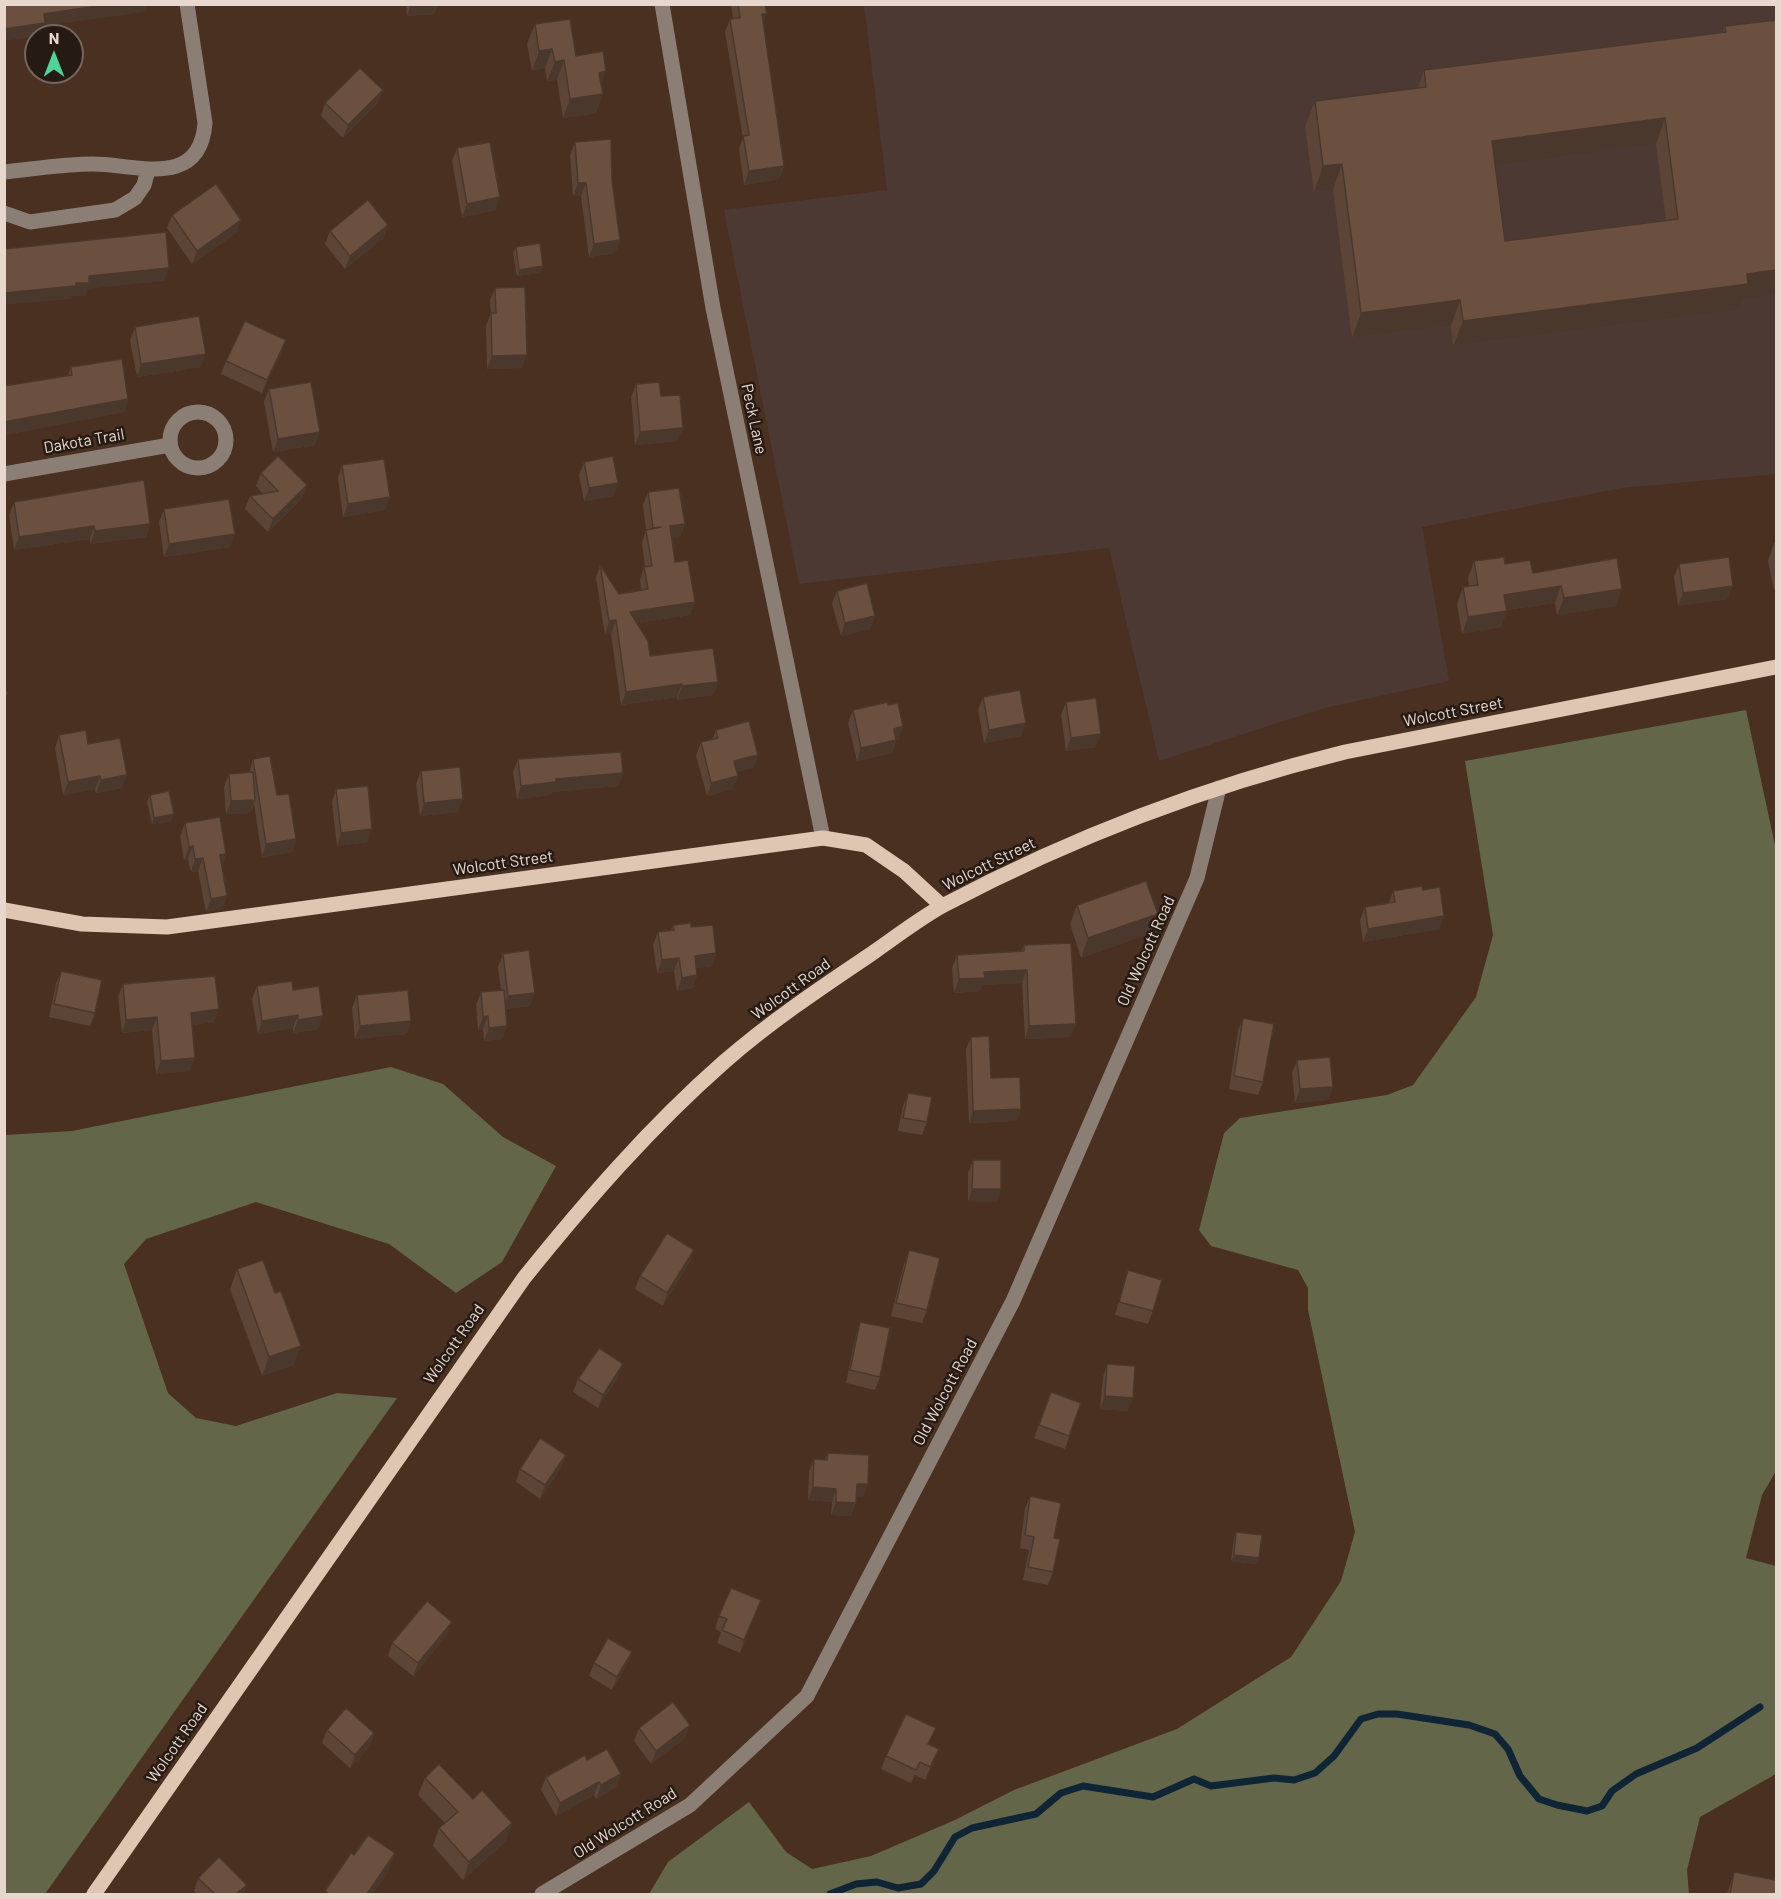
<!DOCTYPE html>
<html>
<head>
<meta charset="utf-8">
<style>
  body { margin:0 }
  #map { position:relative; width:1781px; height:1899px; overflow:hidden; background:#493020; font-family:Barlow,sans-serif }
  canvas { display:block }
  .frame { position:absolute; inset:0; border:6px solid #e8d7cd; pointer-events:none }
  .north { position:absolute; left:24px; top:24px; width:60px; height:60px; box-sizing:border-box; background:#261b14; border:2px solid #74665e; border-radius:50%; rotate:0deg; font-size:16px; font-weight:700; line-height:24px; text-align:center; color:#e8d7cd }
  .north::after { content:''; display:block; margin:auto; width:21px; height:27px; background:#4fd399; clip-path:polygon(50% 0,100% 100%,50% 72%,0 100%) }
</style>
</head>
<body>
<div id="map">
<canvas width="1781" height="1899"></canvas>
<div class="frame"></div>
<div class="north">N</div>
</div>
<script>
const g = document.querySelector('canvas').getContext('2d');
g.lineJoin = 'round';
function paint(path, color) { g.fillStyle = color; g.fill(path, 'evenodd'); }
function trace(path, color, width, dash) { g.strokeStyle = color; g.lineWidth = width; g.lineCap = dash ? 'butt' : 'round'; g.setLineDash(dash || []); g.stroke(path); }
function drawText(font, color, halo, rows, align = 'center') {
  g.font = font + ' Barlow,sans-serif'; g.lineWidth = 5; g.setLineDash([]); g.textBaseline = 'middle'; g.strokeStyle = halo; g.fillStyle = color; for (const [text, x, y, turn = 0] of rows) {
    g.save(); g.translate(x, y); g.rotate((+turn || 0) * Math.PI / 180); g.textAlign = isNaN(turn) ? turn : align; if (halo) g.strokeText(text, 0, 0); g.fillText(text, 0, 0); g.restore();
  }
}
paint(new Path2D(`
  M864,5H1776V474L1622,488L1422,527L1449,681L1325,708L1159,761L1109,548L799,584L724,210L887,190Z`), '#4c3933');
paint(new Path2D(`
  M1746,710L1776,850V1471L1762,1495L1746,1558L1776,1566V1774L1700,1817L1687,1870L1689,1894H649L668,1862L749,1802L786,1852L812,1869L871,1856L955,1820L1014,1790L1177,1729L1291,1657L1341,1581L1355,1532L1308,1310V1288L1298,1270L1211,1246L1199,1230L1224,1133L1240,1118L1387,1095L1413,1085L1476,997L1493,935L1465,761Z
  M391,1067L443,1084L503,1137L556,1166L502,1262L456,1293L389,1244L256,1202L146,1239L124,1264L168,1393L196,1418L236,1426L337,1393L397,1398L45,1894H5V1135L72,1131Z`), '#636649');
trace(new Path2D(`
  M830,1894L856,1884L877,1882L898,1888L921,1884L934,1871L955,1837L972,1828L1036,1814L1061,1793L1083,1786L1153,1797L1194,1779L1211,1786L1274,1778L1294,1780L1315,1773L1334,1756L1361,1719L1378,1714H1397L1469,1725L1495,1734L1508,1749L1520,1776L1539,1799L1557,1805L1587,1811L1602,1806L1612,1791L1636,1774L1697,1748L1760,1707`), '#0f2435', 7);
trace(new Path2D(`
  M662,4L713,308L823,838
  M4,172C34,169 63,164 93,164C135,164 200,190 205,123L187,4
  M4,213L30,222L115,210L135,198L144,185L148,170
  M170 440a28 28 0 1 1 56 0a28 28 0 1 1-56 0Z
  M4,474L170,445
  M542,1894L690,1805L807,1696L1013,1301L1197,878L1219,788`), '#8b7f75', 15);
trace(new Path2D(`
  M4,910L82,924L167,927L823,838L866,845L904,871L942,906
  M94,1894L524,1278C586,1201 650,1127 724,1062C771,1021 822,987 874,952C897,936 920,918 944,905C1071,838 1206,786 1345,752L1776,667`), '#dfc6b3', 15);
paint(new Path2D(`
  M406,4H438L434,14L407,16Z
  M731,4H765L763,22L784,166L779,179L744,185L739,149L743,138L725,32L730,19H733Z
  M535,24L576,56L601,85L596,113L563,118L557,80L547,81L545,68L532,71L527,44Z
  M1725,26L1743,299L1739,310L1453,346L1451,326L1352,338L1333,190L1314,192L1305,127L1315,101L1418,88L1424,70L1723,32ZM1656,144L1666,220L1505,241L1495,165Z
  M325,103H378L343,138L321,116Z
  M575,142L612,181L620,240L615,253L589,257L581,196H573L570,155Z
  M457,148L496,210L462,217L452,161Z
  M172,215L241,220L236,233L192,264L167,228Z
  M388,225L383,238L345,269L325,244L330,231Z
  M516,247L543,266L540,273L517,276L513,253Z
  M495,288L522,368L487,369L486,326L491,313L490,301Z
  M135,327L201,367L137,377L130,340Z
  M281,353L262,393L221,374L226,361Z
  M71,367L128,399L124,412L4,435V386L68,375Z
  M636,384L678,441L635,445L631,397Z
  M269,389L315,445L273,452L264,402Z
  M584,462L618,483L613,496L584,501L579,475Z
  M342,465L390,497L385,510L343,517L338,478Z
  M261,473L307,485L302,498L268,532L245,509L250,496L263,494L256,486Z
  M648,492L685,524L680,537L672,538L675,562L695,602L690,615L637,623L650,656L718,682L713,695L677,700V697L621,705L611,634L605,635L596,578L600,565L619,594L641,590L640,580L644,567H645L642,543L646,530L643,505Z
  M14,502L150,524L146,537L90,544V539L14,550L9,515Z
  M164,509L230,547L164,557L159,522Z
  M1774,543H1776V589L1774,590L1768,561Z
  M1474,561L1505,564L1533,573L1616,606L1557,615L1555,603L1507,610L1501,627L1462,634L1457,604L1463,587L1469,586L1468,578Z
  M1679,564L1728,599L1678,606L1674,577Z
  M837,591L875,616L870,629L841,636L832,604Z
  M983,697L1021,736L984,743L978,710Z
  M1066,702L1096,747L1066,751L1061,715Z
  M853,710L899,740H896L892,753L857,761L848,723Z
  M716,730L758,755L753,768L736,772L733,789L707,796L696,756L701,742L712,740Z
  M59,735L88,744L122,788L96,793L95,789L63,795L55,748Z
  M253,759L277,795L296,839L292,852L262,857L254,804L250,813L226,814L224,787L229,774L249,773Z
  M518,759L623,773L618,786L552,792L551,795L517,799L513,772Z
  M421,771L458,812L420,816L416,784Z
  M336,789L368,842L337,846L332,802Z
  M150,795L174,814L171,821L152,824L147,802Z
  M185,823L226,854L222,866L227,896L222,909L206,912L198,871L191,872L188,859L184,860L180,836Z
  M1423,890L1440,929L1363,942L1360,920L1365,907L1389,903L1393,891Z
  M1077,905L1151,933L1081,958L1070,924Z
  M673,925L691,927L716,953L712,966L696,968L697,975L693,988L677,991L674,971L657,973L653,945L658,932L671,930Z
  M1024,945L1071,1037L1025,1039L1022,983L982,985L980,991L954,993L952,968L957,955L1021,951Z
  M503,954L530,1006L505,1009L507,1026L502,1039L484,1041L483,1029L478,1030L476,1005L481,992L501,990L498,967Z
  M61,971L95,1013L90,1026L49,1017L56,984Z
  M123,984L214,1022L192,1025L190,1071L156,1074L152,1030L122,1033L118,997Z
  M257,986L293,990L319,1029L293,1033V1028L258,1034L252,999Z
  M357,995L411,1021L406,1034L355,1039L352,1008Z
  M1243,1018L1263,1082L1258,1095L1229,1089L1238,1031Z
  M971,1037L991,1078L1017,1121L969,1123L966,1049Z
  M1297,1060L1333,1087L1328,1100L1295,1103L1292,1073Z
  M908,1093L927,1122L922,1135L898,1131L903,1106Z
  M973,1160L1001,1189L996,1202H968V1173Z
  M694,1250L689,1263L663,1306L635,1289L640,1276Z
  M909,1250L927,1310L922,1323L891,1316L904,1264Z
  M237,1269L275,1293L294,1365L262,1376L230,1289Z
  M1128,1270L1153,1311L1148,1324L1115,1315Z
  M860,1322L880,1377L875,1390L846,1383L856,1335Z
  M1107,1364L1128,1411L1100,1409L1103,1377Z
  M618,1377L598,1408L573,1392L578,1379Z
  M1051,1392L1081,1403L1065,1449L1034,1438Z
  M828,1453L863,1497H856L851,1516L831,1515L832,1502L808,1500L809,1472L814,1459H825Z
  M566,1455L561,1468L540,1499L516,1482L520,1469Z
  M1030,1496L1054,1538L1053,1572L1048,1585L1023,1580L1029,1550L1020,1548L1025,1509Z
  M1236,1532L1256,1564L1231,1561L1234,1538Z
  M761,1600L740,1653L717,1643L721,1632L715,1629L719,1616Z
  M447,1635L413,1676L388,1656L392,1643Z
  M594,1663L627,1665L612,1690L589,1676Z
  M639,1728L685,1738L651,1764L634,1741Z
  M327,1730L374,1733L370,1746L350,1768L322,1743Z
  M886,1756L934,1762L925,1780L915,1775L911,1783L881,1769Z
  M621,1774L616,1787L596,1799L594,1795L556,1816L541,1790L546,1777Z
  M425,1778L506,1841L463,1880L433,1846L439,1828L445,1823L418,1795Z
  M1734,1872L1774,1880L1776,1874V1894H1727Z
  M198,1878L247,1885L243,1894H197L194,1891Z`), '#5c4537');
paint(new Path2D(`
  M110,4H147L144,12L44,26L40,36L4,41V29L44,14Z
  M411,4H438L434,14L407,16Z
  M762,14H767L762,27Z
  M552,49L545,68L532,71L539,51Z
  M564,60L557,80L547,81L555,62Z
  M606,71L599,91V73Z
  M383,90L378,103L343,138L348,125Z
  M603,94L596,113L563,118L570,99Z
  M1665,118L1656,144L1483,167L1492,141Z
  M1342,164L1333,190L1314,192L1323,166Z
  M784,166L779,179L744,185L749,171Z
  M578,183H586L581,196H573Z
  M500,197L496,210L462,217L467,204Z
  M241,220L236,233L192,264L197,251Z
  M388,225L383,238L345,269L350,256Z
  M620,240L615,253L589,257L594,244Z
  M543,266L540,273L517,276L519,270Z
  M169,268L164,281L87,289L85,296H72L71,299L4,305V293L76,283L89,276Z
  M1776,270V294L1743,299L1739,310L1453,346L1463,321L1747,274Z
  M1460,300L1451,326L1352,338L1361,313Z
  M286,340L281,353L262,393L267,380Z
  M206,354L201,367L137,377L141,364Z
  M527,355L522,368L487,369L492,356Z
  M128,399L124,412L4,435V422Z
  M683,428L678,441L635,445L640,432Z
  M320,432L315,445L273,452L278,439Z
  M618,483L613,496L584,501L589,488Z
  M307,485L302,498L268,532L273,519Z
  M390,497L385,510L343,517L348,504Z
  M150,524L146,537L90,544L95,531Z
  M685,524L680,537L665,539L670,526Z
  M94,526L90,539L14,550L19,537Z
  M235,534L230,547L164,557L169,544Z
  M1561,586L1555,603L1498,611L1504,595Z
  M1733,586L1728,599L1678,606L1683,593Z
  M1622,589L1616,606L1557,615L1564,598Z
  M695,602L690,615L625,625L630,612Z
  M1507,611L1501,627L1462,634L1468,617Z
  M875,616L870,629L841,636L845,623Z
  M616,620L611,634L605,635L609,621Z
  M718,682L713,695L677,700L682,686Z
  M682,684L677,697L621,705L626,692Z
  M1026,723L1021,736L984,743L989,730Z
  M903,726L899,740H896L892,753L857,761L861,748L894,729Z
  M1101,734L1096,747L1066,751L1071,738Z
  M758,755L753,768L729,774L734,761Z
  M623,773L618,786L552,792L551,795L517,799L521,786L556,779Z
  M127,775L122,788L96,793L101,780Z
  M100,776L95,789L63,795L68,782Z
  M738,776L733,789L707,796L711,783Z
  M463,799L458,812L420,816L424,803Z
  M255,800L250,813L226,814L231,801Z
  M174,814L171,821L152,824L154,818Z
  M372,829L368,842L337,846L341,833Z
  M296,839L292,852L262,857L266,844Z
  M193,846L188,859L184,860L189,847Z
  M226,854L222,867L220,855Z
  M203,858L198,871L191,872L195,859Z
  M227,896L222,909L206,912L211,899Z
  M1158,914L1151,933L1081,958L1088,938Z
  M1444,916L1440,929L1363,942L1368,929Z
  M716,953L712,966L690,969L695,956Z
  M679,958L674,971L657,973L662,960Z
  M1027,970L1022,983L982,985L980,991L954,993L959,979L984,972Z
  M697,975L693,988L677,991L682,978Z
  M535,993L530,1006L503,1009L508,996Z
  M219,1009L214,1022L186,1026L191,1013Z
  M298,1015L293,1028L258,1034L262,1021Z
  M323,1016L319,1029L293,1033L298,1020Z
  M488,1016L483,1029L478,1030L483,1017Z
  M157,1017L152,1030L122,1033L126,1020Z
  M411,1021L406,1034L355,1039L360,1026Z
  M1076,1024L1071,1037L1025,1039L1029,1026Z
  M507,1026L502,1039L484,1041L489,1028Z
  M195,1058L190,1071L156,1074L161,1061Z
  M1333,1087L1328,1100L1295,1103L1300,1089Z
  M1021,1109L1017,1121L969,1123L973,1111Z
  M972,1189H1001L996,1202H968Z
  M694,1250L689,1263L663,1306L667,1293Z
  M301,1346L294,1365L262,1376L269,1357Z
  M623,1364L618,1377L598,1408L603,1395Z
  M1105,1396L1133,1398L1128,1411L1100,1409Z
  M566,1455L561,1468L540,1499L545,1485Z
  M857,1484H868L863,1497H852Z
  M813,1487L836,1489L832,1502L808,1500Z
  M836,1502L856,1503L851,1516L831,1515Z
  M1234,1555L1259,1558L1256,1564L1231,1561Z
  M761,1600L756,1613L740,1653L744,1640Z
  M452,1622L447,1635L413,1676L418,1663Z
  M632,1652L627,1665L612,1690L617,1677Z
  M690,1725L685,1738L651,1764L656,1751Z
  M374,1733L370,1746L350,1768L355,1755Z
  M939,1749L934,1762L925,1780L930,1767Z
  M621,1774L616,1787L596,1799L601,1785Z
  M599,1782L594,1795L556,1816L560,1803Z
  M512,1823L506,1841L463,1880L469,1862Z
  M395,1853L388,1873L373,1894H367Z
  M247,1885L243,1894H236Z`), '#4b382d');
const building = new Path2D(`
  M4,4H110L44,14L45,23L4,29Z
  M738,4H765L767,14H762L784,166L749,171L743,136L749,135L730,19L740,18Z
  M570,19L576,56L603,51L606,71L599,73L603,94L570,99L564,60L555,62L552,49L539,51L535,24Z
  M1776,20V270L1747,274L1748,284L1463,321L1460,300L1361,313L1342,164L1323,166L1315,101L1426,87L1424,70L1726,32L1725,26ZM1665,118L1678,219L1505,241L1492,141Z
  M360,68L383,90L348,125L325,103Z
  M611,139L612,181L620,240L594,244L586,183H578L575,142Z
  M490,142L500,197L467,204L457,148Z
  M216,184L241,220L197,251L172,215Z
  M368,200L388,225L350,256L330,231Z
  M166,232L169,268L89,276V283H76V286L4,293V249Z
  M540,243L543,266L519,270L516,247Z
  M525,287L527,355L492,356L491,313H496L495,288Z
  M199,316L206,354L141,364L135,327Z
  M245,321L286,340L267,380L226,361Z
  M122,359L128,399L4,422V386L72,375L71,367Z
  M311,382L320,432L278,439L269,389Z
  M659,382L661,396L680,395L683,428L640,432L636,384Z
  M278,456L307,485L273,519L250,496L278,491L261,473Z
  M613,456L618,483L589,488L584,462Z
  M384,459L390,497L348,504L342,465Z
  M144,480L150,524L95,531L94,526L19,537L14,502Z
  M679,488L685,524L670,526L675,562L688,560L695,602L630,612L648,641L650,656L713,648L718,682L682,686V684L626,692L616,620L609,621L600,565L619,594L648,589L644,567L652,566L646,530L661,527L653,528L648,492Z
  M229,499L235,534L169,544L164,509Z
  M1504,557L1505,564L1530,560L1533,573L1617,558L1622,589L1564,598L1561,586L1504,595L1507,611L1468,617L1463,587L1478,585L1474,561Z
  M1729,557L1733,586L1683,593L1679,564Z
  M867,583L875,616L845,623L837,591Z
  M4,690L8,693L4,698Z
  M1020,690L1026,723L989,730L983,697Z
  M1096,698L1101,734L1071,738L1066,702Z
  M888,702V705L898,703L903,726L894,729L896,740L861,748L853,710Z
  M749,721L758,755L734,761L738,776L711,783L701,742L718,738L716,730Z
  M86,730L88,744L120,738L127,775L101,780L100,776L68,782L59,735Z
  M621,752L623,773L556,779V782L521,786L518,759Z
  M270,756L277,795L289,794L296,839L266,844L253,759Z
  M460,767L463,799L424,803L421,771Z
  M253,772L255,800L231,801L229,774Z
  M368,786L372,829L341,833L336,789Z
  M169,791L174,814L154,818L150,795Z
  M220,817L226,854L220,855L227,896L211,899L203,858L195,859L193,846L189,847L185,823Z
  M1146,881L1158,914L1088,938L1077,905Z
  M1422,886L1423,890L1440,887L1444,916L1368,929L1365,907L1395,902L1393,891Z
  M691,923V927L713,925L716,953L695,956L697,975L682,978L679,958L662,960L658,932L674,930L673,925Z
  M1071,943L1076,1024L1029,1026L1027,970L984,972L985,978L959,979L957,955L1024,951V945Z
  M529,950L535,993L508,996L503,954Z
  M61,971L102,980L95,1013L54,1004Z
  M215,976L219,1009L191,1013L195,1058L161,1061L157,1017L126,1020L123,984Z
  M292,981L293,990L319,986L323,1016L298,1020V1015L262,1021L257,986Z
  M408,990L411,1021L360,1026L357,995Z
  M504,990L507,1026L489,1028L488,1016L483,1017L481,992Z
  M1243,1018L1274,1024L1263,1082L1234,1076Z
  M989,1036L991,1078L1020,1077L1021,1109L973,1111L971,1037Z
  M1330,1057L1333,1087L1300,1089L1297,1060Z
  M908,1093L932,1097L927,1122L903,1118Z
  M973,1160H1001V1189H972Z
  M667,1233L694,1250L667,1293L640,1276Z
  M909,1250L940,1258L927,1310L896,1303Z
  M263,1260L275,1293L281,1291L301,1346L269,1357L237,1269Z
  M1128,1270L1162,1280L1153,1311L1119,1302Z
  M860,1322L890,1328L880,1377L850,1370Z
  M599,1348L623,1364L603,1395L578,1379Z
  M1107,1364L1135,1366L1133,1398L1105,1396Z
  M1051,1392L1081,1403L1069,1436L1039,1425Z
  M540,1438L566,1455L545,1485L520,1469Z
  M828,1453L869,1455L868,1484H857L856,1503L836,1502V1489L813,1487L814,1459L827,1460Z
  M1030,1496L1061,1503L1054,1538L1060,1539L1053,1572L1028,1567L1034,1537L1025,1535Z
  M1236,1532L1262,1535L1259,1558L1234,1555Z
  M731,1588L761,1600L744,1640L722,1630L727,1619L719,1616Z
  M427,1601L452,1622L418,1663L392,1643Z
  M608,1638L632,1652L617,1677L594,1663Z
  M673,1702L690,1725L656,1751L639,1728Z
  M346,1708L374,1733L355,1755L327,1730Z
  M906,1714L936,1728L928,1744L939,1749L930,1767L920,1762L916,1770L886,1756Z
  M607,1749L621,1774L601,1785L599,1782L560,1803L546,1777L585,1755L587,1760Z
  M439,1764L473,1799L482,1790L512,1823L469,1862L439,1828L458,1812L425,1778Z
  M368,1835L395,1853L367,1894H329L325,1891L351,1853L354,1855Z
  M219,1857L247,1885L236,1894H215L198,1878Z
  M1734,1872L1775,1880L1776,1874V1894H1730Z`);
paint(building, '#6b5040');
trace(building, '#4b382d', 1.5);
drawText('16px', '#e8d7cd', '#261b14', [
  ["Peck Lane",754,419,78],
  ["Dakota Trail",84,441,-10],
  ["Wolcott Street",1453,712,-11],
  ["Wolcott Street",503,863,-8],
  ["Wolcott Street",989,864,-26],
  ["Old Wolcott Road",1146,951,-66],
  ["Wolcott Road",791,989,-36],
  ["Wolcott Road",454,1344,-55],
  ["Old Wolcott Road",945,1392,-62],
  ["Wolcott Road",177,1743,-55],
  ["Old Wolcott Road",625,1823,-32]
]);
</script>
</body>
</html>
